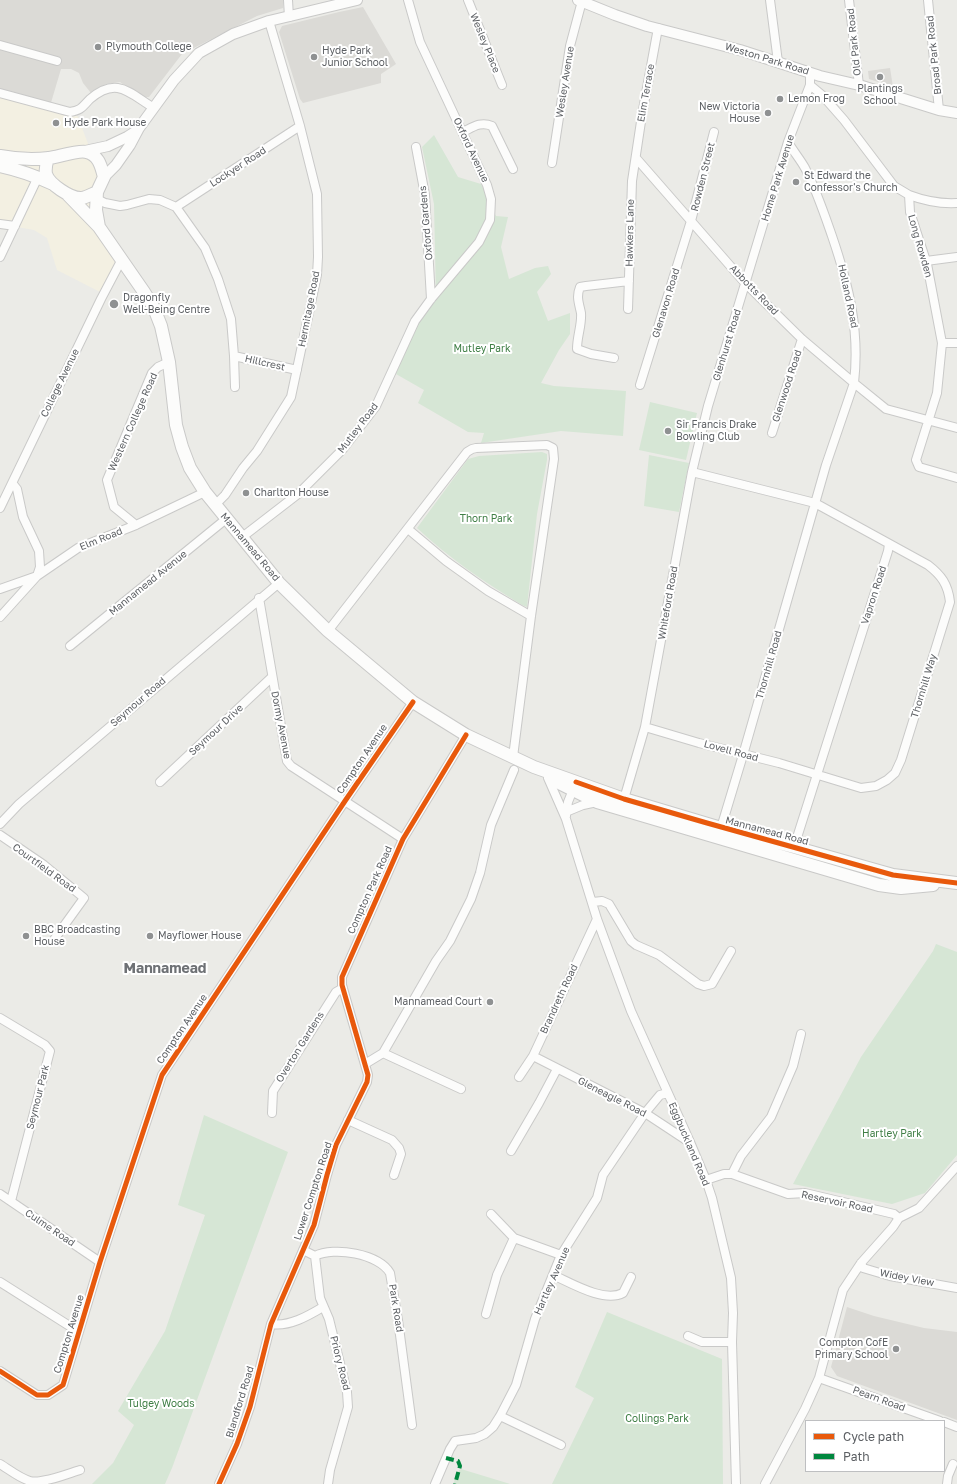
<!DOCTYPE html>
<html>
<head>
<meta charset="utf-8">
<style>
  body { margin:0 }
  #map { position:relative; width:957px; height:1484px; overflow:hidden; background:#ebebe7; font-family:"Golos Text",sans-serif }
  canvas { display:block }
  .legend { position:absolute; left:805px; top:1420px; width:140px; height:52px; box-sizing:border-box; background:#fff; border:1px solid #bebfc1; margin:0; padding:5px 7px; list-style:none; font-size:12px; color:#5d6064 }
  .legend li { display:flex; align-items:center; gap:8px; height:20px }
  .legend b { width:20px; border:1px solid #bebfc1 }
</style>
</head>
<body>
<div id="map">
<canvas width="957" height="1484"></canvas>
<ul class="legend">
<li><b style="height:5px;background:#e8590c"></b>Cycle path</li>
<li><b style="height:5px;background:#00873e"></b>Path</li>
</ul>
</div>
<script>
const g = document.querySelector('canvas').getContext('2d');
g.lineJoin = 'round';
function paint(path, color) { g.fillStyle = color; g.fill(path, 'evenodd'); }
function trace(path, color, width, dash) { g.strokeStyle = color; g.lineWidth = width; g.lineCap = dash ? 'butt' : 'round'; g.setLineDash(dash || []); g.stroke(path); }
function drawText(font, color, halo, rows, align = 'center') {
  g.font = font + ' "Golos Text",sans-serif'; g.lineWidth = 4; g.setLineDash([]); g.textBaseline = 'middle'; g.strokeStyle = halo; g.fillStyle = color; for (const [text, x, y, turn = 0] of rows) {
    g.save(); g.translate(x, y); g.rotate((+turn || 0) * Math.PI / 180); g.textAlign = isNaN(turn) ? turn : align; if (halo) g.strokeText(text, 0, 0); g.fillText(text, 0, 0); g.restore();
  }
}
paint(new Path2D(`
  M0,95L77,115L97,167L99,227L121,259L104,294L57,270L47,238L34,230L0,224Z`), '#f3f0e2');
paint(new Path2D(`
  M0,0H283V8L257,16L182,54L149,97H141L120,82L106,84L91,93L83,83L79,73L71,69H61L50,106L0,93Z
  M363,7L396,64L381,74V83L303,103L300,99L279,32L282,26L339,12Z
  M890,68L893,87L869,79L868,71Z
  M847,1307L874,1316L924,1328L957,1332V1420L837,1376L831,1367Z`), '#dbdad6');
paint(new Path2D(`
  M434,135L458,177L481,184L496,216L508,217L501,247L509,279L535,268L548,266L551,274L537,292L548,321L570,313V334L559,350L541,383L554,386L626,391L623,436L561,431L481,443L484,433L468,432L418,403L424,390L396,374L417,322L436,297L434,204L422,147Z
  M650,402L697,413L686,460L639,450Z
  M542,452L547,454V460L537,514L527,607L522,605C484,582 449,558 417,528L468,459L479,456Z
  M649,455L689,463L679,512L644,506Z
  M936,944L957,952V1155L925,1193L892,1204L793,1184L861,1057L933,951Z
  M204,1115L288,1152L172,1468L165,1484H92L113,1463L134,1425L118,1411L165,1331L205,1215L178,1205Z
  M607,1312L722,1359L723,1484H552L594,1398L575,1387Z
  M461,1469L507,1483L510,1484H453L459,1470Z`), '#d6e6d5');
const minor = new Path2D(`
  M288,0L289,17
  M468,0L502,85
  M770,0L778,62
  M849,0L859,85
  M928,0L939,110
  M0,45L57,61
  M810,85L822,95L844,120L894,186L909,195L910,212L927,264L942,343L937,393L916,460L919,467L957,478
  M0,93L70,112C82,110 82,107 90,99C117,76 129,93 154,108
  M463,132C473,127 481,121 492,126L513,169
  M416,147L425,195L431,299
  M636,158L746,284L802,339L854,383L886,409L957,428
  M552,163L570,46L582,1
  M909,195C925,201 940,204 957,203
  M97,199L105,203L120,206L127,205L149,199L160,200L176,207L205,248L218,279L231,319L234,356L235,387
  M176,207L300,126
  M0,224L15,226
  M0,257L38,177
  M926,261L957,257
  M628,309L632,181L642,115L658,28
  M942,343H957
  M234,356L297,370
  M614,358L591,354L577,349C577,336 582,325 581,313C579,303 576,297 580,287L586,286L629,281
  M640,385L691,221L714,132
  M772,433L802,339
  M215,505L225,495L243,468L257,451L291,397L317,275L318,257L317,194L300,126L269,21
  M0,508L101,299L122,259
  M136,525L114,507L107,480L152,373L158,367L169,362
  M408,529L446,561L488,591L531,616
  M241,538L298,494L343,449L376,406L415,321L431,299L479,242L490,220L491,199L487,185L420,42L408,0
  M0,589L37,576L78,548L136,525L205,492
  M259,598L287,761L291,766L403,839
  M0,617L37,576L40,567L39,551L23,517L17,489L13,484
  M328,631L467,452L472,449L476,448L547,445L553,448L554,459L531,616L513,757
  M70,646L226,519
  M645,727L699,743L779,763L861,788L876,786L887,780L895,773L901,760L950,602C948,584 941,575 928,565L815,503L692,472
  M548,778L566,819L597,919L631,1011L690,1142L706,1180L712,1198L731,1278L733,1313L732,1342L736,1484
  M160,782L272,677
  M624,799L645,727L692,472L708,406L788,142L810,85V73
  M566,812L583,805L597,802
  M566,816L568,802L574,787
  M0,824L19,804L279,583
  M721,828L743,755L826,465L854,383C860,330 849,286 832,236C824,213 816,189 805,168C800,159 793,151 788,142
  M0,835L44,865L84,898L53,941
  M794,847L888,551L889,544
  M593,902L602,901L609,904L631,941L636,945L659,955L698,984L704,986L712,984L731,951
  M0,1018L45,1045L50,1051L11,1201
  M383,1053L461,1089
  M533,1056L645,1113L689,1142
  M365,1064L383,1053L436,961L450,941L471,899L480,873L491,825L514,770
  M519,1077L533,1056L597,919
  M272,1113L273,1091L336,992L343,988
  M348,1120L392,1140L399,1148L401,1154L394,1175
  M511,1151L539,1103L557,1069
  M732,1174L741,1156L771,1117L793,1066L801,1034
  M706,1180L724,1174H732L788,1194L805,1193L894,1214L899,1218
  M0,1194L100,1262
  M491,1214L514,1238L561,1255
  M303,1250L315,1256L320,1298L329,1319L347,1392L348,1407L330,1470L328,1484
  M315,1256C334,1246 379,1254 390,1273L398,1320L412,1425
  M861,1263L863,1268L890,1276L957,1288
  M553,1275C571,1283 604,1303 623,1293L631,1277
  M0,1282L79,1332
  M486,1314L497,1275L514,1238
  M271,1324C289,1327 308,1316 323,1307
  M688,1336L702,1342H732
  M0,1371L37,1395H48L63,1385L100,1262L162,1075L345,801L413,702
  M819,1378L940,1421
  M500,1416L561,1445
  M944,1422L957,1427
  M0,1464C10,1470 19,1478 30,1481C42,1484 67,1474 80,1470
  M219,1484L237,1444L250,1407L271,1324L314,1225L327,1175L336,1145L367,1082L368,1075L342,985V977L403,839L466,735
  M435,1484L450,1449L455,1441L476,1438L485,1434L493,1427L500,1416L516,1385L535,1319L561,1255L597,1198L603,1175L645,1113L660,1095L668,1093
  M765,1484L805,1409L819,1378L843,1290L861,1263L893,1227L899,1218L919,1208L957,1166
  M947,1484L948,1476L953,1464`);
const tertiary = new Path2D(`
  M578,0L615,15L647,26L740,50L820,76L859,85L939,110L957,113
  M85,151L108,146L127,137L138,130
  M104,177L116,165L130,145L139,128L174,80L199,53L233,34L269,21L357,0`);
const secondary = new Path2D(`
  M0,156C16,159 33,160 49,158C57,157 79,150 86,152C99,155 101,166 104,177L97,192C92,194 87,197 82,198C71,199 49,184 46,174C45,168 46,164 48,158
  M0,166C19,170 36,176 53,184
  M97,192L96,210L99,227
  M68,195L99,227L144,292L154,308L161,326L169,362L176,425L182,447L190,468L205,492L279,583L328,631L413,702L466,735L534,767L624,799L721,828L794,847L893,875L957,883
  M553,780L597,802L879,885L901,888L933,885`);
trace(minor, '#c9c9c8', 10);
trace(tertiary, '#c9c9c8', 12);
trace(secondary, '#c9c9c8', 14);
trace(minor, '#fcfcfb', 8);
trace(tertiary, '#fcfcfb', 10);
trace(secondary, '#fcfcfb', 12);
trace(new Path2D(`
  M446,1458L458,1461L460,1466L455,1484`), '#00873e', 4, [8, 4]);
trace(new Path2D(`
  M576,782L624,799L707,823L893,875L957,883
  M0,1371L37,1395H48L63,1385L100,1262L162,1075L345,801L413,702
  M219,1484L237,1444L250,1407L271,1324L314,1225L327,1175L336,1145L367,1082L368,1075L342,985V977L403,839L466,735`), '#e8590c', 5);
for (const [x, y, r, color] of [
  [98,47,4,"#8f9192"],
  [314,57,4,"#8f9192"],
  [880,77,4,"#8f9192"],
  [780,99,4,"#8f9192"],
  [768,113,4,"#8f9192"],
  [56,123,4,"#8f9192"],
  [796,182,4,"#8f9192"],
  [114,304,5,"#8f9192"],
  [668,431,4,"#8f9192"],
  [246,493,4,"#8f9192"],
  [26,936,4,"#8f9192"],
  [150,936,4,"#8f9192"],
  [490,1002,4,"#8f9192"],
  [896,1349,4,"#8f9192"]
]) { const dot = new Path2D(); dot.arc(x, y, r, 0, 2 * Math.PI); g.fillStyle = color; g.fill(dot); trace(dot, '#fff', 1.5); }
drawText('10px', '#5d6064', '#fff', [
  ["Old Park Road",854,42,-96],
  ["Wesley Place",485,43,68],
  ["Broad Park Road",934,55,-96],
  ["Weston Park Road",767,59,17],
  ["Wesley Avenue",565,82,-81],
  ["Elim Terrace",646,93,-80],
  ["Oxford Avenue",471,150,65],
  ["Lockyer Road",238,167,-33],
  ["Rowden Street",703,177,-76],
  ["Home Park Avenue",778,178,-73],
  ["Oxford Gardens",426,223,-95],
  ["Hawkers Lane",630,233,-89],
  ["Long Rowden",920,246,74],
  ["Abbotts Road",754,290,46],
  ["Holland Road",848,296,78],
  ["Glenavon Road",666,303,-73],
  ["Hermitage Road",309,309,-79],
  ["Glenhurst Road",727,345,-73],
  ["Hillcrest",265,363,13],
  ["College Avenue",60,383,-64],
  ["Glenwood Road",787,386,-72],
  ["Western College Road",133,422,-66],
  ["Mutley Road",358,428,-53],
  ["Elm Road",101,539,-22],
  ["Mannamead Road",250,547,50],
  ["Mannamead Avenue",148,583,-39],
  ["Vapron Road",874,595,-72],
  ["Whiteford Road",668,603,-80],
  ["Thornhill Road",769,665,-74],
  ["Thornhill Way",924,686,-73],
  ["Seymour Road",138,702,-41],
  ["Dormy Avenue",281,725,79],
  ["Seymour Drive",216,730,-43],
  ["Lovell Road",731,751,15],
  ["Compton Avenue",362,759,-56],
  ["Mannamead Road",767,831,15],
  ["Courtfield Road",44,868,36],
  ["Compton Park Road",370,890,-66],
  ["Brandreth Road",559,999,-65],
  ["Compton Avenue",182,1029,-56],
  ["Overton Gardens",300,1047,-58],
  ["Seymour Park",38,1097,-76],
  ["Gleneagle Road",612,1097,27],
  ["Eggbuckland Road",689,1144,67],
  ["Lower Compton Road",313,1191,-72],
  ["Reservoir Road",837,1202,12],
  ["Culme Road",50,1228,34],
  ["Widey View",907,1278,11],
  ["Hartley Avenue",552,1281,-66],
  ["Park Road",396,1308,81],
  ["Compton Avenue",69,1334,-73],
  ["Priory Road",340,1363,76],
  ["Pearn Road",879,1399,20],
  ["Blandford Road",240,1402,-73]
]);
drawText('10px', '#5d6064', '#fff', [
  ["Plymouth College",106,47],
  ["Hyde Park",322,51],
  ["Junior School",322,63],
  ["Plantings",880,89,"center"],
  ["School",880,101,"center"],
  ["Lemon Frog",788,99],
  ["New Victoria",760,107,"right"],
  ["House",760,119,"right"],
  ["Hyde Park House",64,123],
  ["St Edward the",804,176],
  ["Confessor's Church",804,188],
  ["Dragonfly",123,298],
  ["Well-Being Centre",123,310],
  ["Sir Francis Drake",676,425],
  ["Bowling Club",676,437],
  ["Charlton House",254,493],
  ["BBC Broadcasting",34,930],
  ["House",34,942],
  ["Mayflower House",158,936],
  ["Mannamead Court",482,1002,"right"],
  ["Compton CofE",888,1343,"right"],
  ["Primary School",888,1355,"right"]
], 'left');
drawText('10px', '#407f46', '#fff', [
  ["Mutley Park",482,349],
  ["Thorn Park",486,519],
  ["Hartley Park",892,1134],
  ["Tulgey Woods",161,1404],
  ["Collings Park",657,1419]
]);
drawText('bold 14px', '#6e7175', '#fff', [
  ["Mannamead",165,969]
]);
</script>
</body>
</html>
